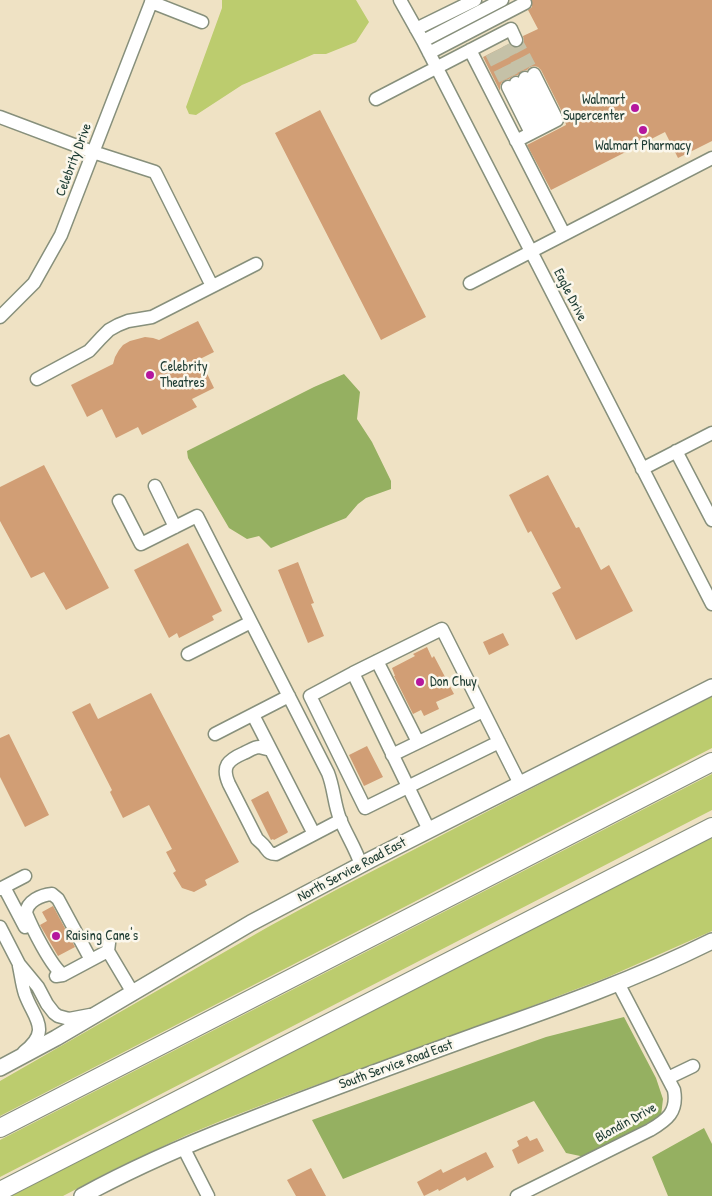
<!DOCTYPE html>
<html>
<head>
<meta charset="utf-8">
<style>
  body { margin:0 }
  canvas { display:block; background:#efe2c4 }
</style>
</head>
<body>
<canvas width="712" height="1196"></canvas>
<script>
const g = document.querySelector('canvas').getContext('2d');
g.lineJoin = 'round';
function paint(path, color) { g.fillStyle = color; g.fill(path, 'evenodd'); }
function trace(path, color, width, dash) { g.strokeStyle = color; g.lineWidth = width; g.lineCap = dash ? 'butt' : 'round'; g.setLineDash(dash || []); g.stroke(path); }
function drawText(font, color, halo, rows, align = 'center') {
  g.font = font + ' "Patrick Hand",sans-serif'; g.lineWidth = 5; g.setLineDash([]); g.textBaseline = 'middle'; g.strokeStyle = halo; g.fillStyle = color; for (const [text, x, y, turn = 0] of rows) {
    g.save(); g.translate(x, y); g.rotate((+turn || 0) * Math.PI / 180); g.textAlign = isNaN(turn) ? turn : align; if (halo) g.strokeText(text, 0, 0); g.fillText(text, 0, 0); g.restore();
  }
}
paint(new Path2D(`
  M222,0H356L369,22L356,42L326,54H314L242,85L196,115L189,114L186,107L222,8Z
  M712,695V748L0,1116V1081L268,927L334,891Z
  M712,774V810L0,1177V1140Z
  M712,838V931L608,977L506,1016L283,1097L223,1120L187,1135L115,1169L63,1196H11L563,911L704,840Z`), '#bccc6e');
paint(new Path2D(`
  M344,374L360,392L357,419L372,442L391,481V489L366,498L358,504L346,518L271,548L259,536L247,539L229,528L188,458L187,451L314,387Z
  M624,1017L656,1078L663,1099L661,1116L585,1157L566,1153L534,1101L343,1179L312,1120L546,1037Z
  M704,1128L712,1144V1196H668L652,1157Z`), '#95b061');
paint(new Path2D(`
  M532,0H712V141L678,158L665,132L551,190L527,145L566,125L564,116L541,70L538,67L534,66L530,67L527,70L522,71L518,75L513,76L509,79L505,80L502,82L500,86V91L483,57L509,44L515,48L520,47L524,41L523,36L538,29L528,10L532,7Z
  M320,110L426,317L381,340L275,133Z
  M198,321L214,352L200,359L214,388L192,399L197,407L142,435L138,427L116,438L102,409L87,417L71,385L113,364L115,357L119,350L123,345L130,341L145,337L153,338L159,340Z
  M44,465L109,588L66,610L44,572L31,578L0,521V487Z
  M548,475L576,528L579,527L601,570L609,565L633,611L576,640L552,593L561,588L531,531L528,533L509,495Z
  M188,543L222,611L212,616L214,620L179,638L177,633L169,638L134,570Z
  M298,562L314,603L311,604L324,636L308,643L278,570Z
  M503,633L509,645L489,655L483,642Z
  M427,647L432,658L434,656L454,694L436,702L439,709L424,716L421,710L413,714L394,676H395L392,668L415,656L413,654Z
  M151,693L239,862L205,880L207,885L194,892L182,888L173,873L176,871L166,852L172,849L149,805L123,818L110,792L112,790L72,712L90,703L98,719Z
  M9,734L49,815L25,827L0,777V738Z
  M367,746L383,777L364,786L349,755Z
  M268,791L288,832L287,833L274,840L273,839L271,840L251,800Z
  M53,906L75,947L58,956L40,925L47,921L42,912Z
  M527,1136L530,1141L537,1138L544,1151L518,1164L512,1150L519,1146L517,1141Z
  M486,1152L494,1167L467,1181L465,1177L439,1191L438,1189L424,1196L417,1182L441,1169L443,1173Z
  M311,1168L326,1196H296L287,1180Z`), '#d19e75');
trace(new Path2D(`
  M516,40L534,74
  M508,44L525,78
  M499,49L516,83
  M491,53L508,87`), '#c5c1a7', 12, [12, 6]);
const minor = new Path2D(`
  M400,0L423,41L712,604
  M151,2L202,22
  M416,29L475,0
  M423,41L502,0
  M470,50L564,234
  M429,53L525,3
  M525,78L549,124
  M516,83L540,128
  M508,87L531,133
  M376,99L511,29L516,40
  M0,117L93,152L155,172L212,286
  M516,141L557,120L534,74
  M470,283L712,158
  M0,317L34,283L61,235L152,0
  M37,379L89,351L101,338L109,330L118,325L128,321L152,317L256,264
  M676,451L712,520
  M642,469L712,433
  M155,486L175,527
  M119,501L141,544L197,516L328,773C334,788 334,804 340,819C346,834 356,849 361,865
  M188,654L251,622
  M377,661L418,742
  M353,673L310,696L365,808L499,742
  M253,715L314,834
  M215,734L289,696
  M271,750C267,749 263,748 259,747C254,747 249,751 244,753C228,760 221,766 229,784L257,839C260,842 263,844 265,847C269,852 269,854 276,854L341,820
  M392,755L483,711
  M429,830L353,673L442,629L520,784
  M4,887L25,927
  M0,889L25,876
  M0,927L19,964L38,987L47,1004L54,1013L58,1016L69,1019L90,1015
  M109,943L108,951L133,993
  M19,966C21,975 22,985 25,994C34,1019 52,1030 24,1052
  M63,975C51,966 32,928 26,913C27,901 41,895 52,894L58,899L91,960
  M56,976L63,975L108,951
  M668,1078L693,1066
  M183,1147L208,1196
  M517,1196L650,1130C667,1120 678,1112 674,1090L618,983`);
const major = new Path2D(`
  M0,1068L56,1038L251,923L372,859L712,687
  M82,1196C133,1168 186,1145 240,1124C318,1093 398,1064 477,1035C557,1007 636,979 712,941`);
const highway = new Path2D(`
  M0,1128L712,762
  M0,1191L712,827`);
trace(minor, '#87907c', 15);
trace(major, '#87907c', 18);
trace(highway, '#87907c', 20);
trace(minor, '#fff', 12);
trace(major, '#fff', 15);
trace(highway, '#fff', 18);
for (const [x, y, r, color] of [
  [635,108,5,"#b5179e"],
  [643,130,5,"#b5179e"],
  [150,375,5,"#b5179e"],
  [420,682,5,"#b5179e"],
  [56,936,5,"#b5179e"]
]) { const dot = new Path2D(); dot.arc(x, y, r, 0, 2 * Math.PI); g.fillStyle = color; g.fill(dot); trace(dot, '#fbf7ec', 2); }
drawText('14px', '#1f3d34', '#fbf7ec', [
  ["Walmart",625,100,"right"],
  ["Supercenter",625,116,"right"],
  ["Walmart Pharmacy",643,146,"center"],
  ["Celebrity",160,367],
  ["Theatres",160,383],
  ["Don Chuy",430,682],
  ["Raising Cane's",66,936]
], 'left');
drawText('14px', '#1f3d34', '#fbf7ec', [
  ["Celebrity Drive",74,160,-69],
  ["Eagle Drive",570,295,63],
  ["North Service Road East",352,870,-28],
  ["South Service Road East",396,1065,-20],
  ["Blondin Drive",626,1123,-29]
]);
</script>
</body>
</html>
